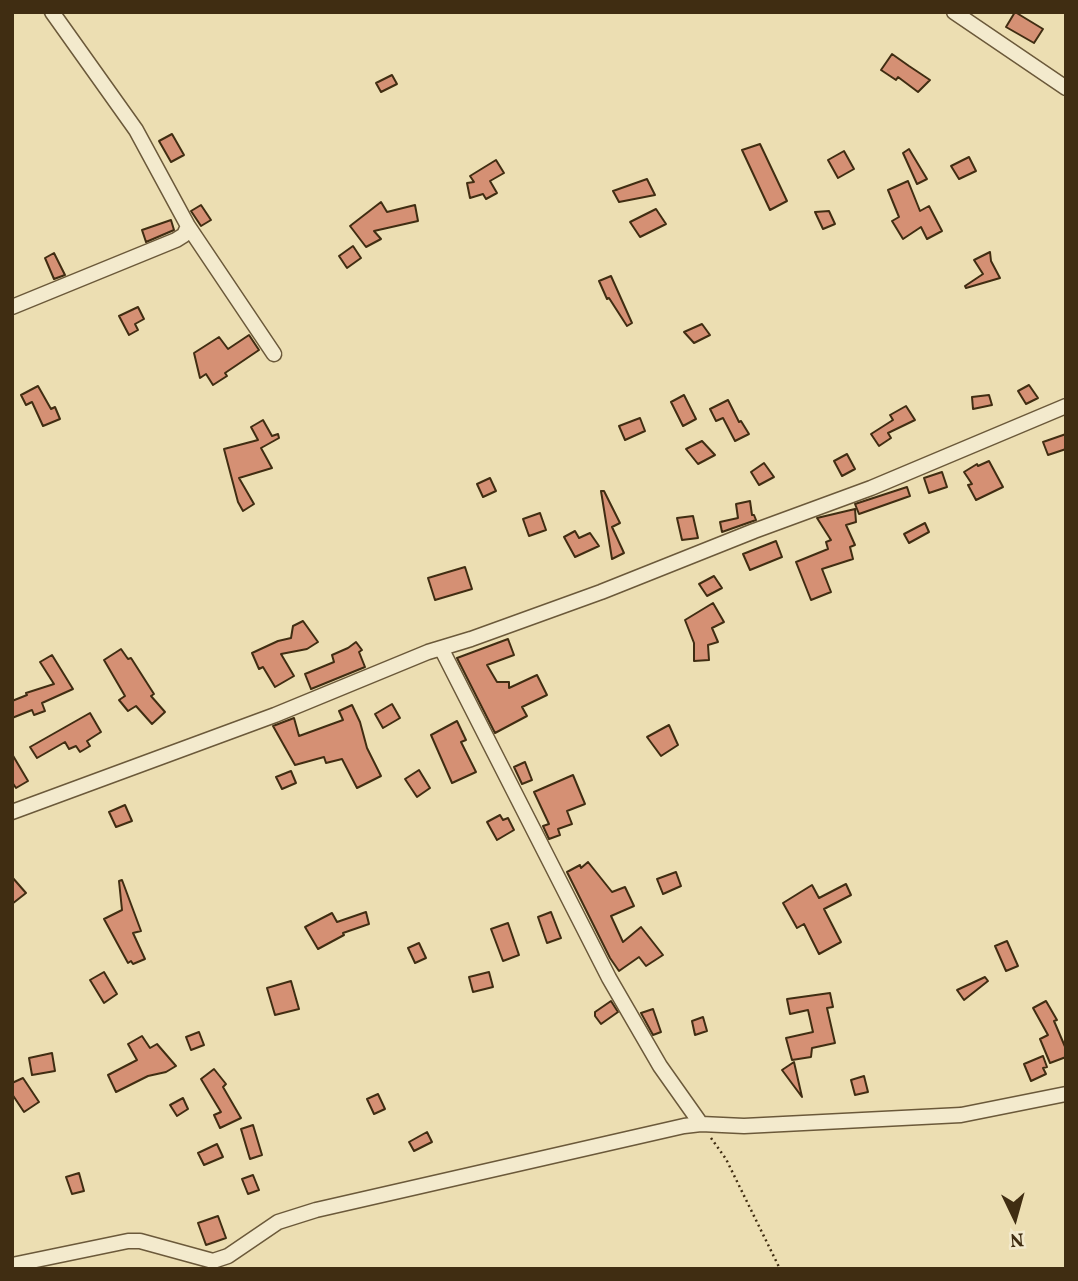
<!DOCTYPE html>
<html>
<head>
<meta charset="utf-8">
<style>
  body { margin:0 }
  #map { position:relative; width:1078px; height:1281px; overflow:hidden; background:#ecdeb2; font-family:Vollkorn,serif }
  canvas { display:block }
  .frame { position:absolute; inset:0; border:14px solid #402d12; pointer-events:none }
  .north { position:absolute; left:980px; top:1183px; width:70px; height:70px; -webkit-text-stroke:5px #f3eacd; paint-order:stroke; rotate:175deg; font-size:19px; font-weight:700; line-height:28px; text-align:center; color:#402d12 }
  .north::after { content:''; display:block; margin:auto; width:24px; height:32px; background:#402d12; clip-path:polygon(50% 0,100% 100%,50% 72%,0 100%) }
</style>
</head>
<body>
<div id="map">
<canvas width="1078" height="1281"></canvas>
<div class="frame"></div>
<div class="north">N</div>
</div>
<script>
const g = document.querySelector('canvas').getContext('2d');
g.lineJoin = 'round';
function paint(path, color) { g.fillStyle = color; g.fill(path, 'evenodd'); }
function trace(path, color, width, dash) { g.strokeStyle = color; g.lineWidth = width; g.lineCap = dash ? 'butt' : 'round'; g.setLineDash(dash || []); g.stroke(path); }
const building = new Path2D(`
  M1015,12L1043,29L1034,43L1006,27Z
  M892,54L909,66L930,80L918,92L898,77L896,80L881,70Z
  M392,75L397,84L381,92L376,83Z
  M172,134L184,155L171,162L159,141Z
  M760,144L787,201L770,210L742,150Z
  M909,149L927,179L917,184L903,153Z
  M844,151L854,169L838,178L828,160Z
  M969,157L976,171L959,179L951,166Z
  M496,160L504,173L490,181L497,193L486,199L483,194L470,198L467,183L474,182L470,176Z
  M647,179L655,195L619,202L613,191Z
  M908,181L920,211L929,206L942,231L927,239L921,227L903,239L892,221L899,217L888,190Z
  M381,202L387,212L415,205L418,221L374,231L381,239L366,247L350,226Z
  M201,205L211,220L201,226L191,211Z
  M656,209L666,224L640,237L630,222Z
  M829,211L835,224L823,229L815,212Z
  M171,220L174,230L146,242L142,230Z
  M353,246L361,258L347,268L339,256Z
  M990,252L991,261L1000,278L966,288L965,286L983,274L974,260Z
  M54,253L65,275L54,279L45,258Z
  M611,276L632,323L627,326L609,298L607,299L599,281Z
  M138,307L144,319L135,324L138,330L129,335L119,316Z
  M702,324L710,335L694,343L684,332Z
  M249,335L259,350L225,373L227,376L213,385L206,374L200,378L194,353L219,337L228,349Z
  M1029,385L1038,398L1026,404L1018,391Z
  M38,386L51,409L55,407L60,419L43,426L32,402L26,405L21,395Z
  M684,395L696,419L683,426L671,402Z
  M989,395L992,405L973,409L972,397Z
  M728,400L739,422L741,421L749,434L735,441L723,418L716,421L710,409Z
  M906,406L915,420L888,433L891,438L879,446L871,434L893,420L890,415Z
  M640,418L645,431L625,440L619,426Z
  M263,420L272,436L278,434L279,438L261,448L272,468L239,478L254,504L243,511L238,502L224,449L258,440L251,427Z
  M1066,434V449L1048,455L1043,442Z
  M702,441L715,455L698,464L686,449Z
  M847,454L855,469L842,476L834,461Z
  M989,461L1003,487L976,500L968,485L972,484L964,472L977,464L978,466Z
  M764,463L774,477L759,485L751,472Z
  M942,472L947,487L929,493L924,478Z
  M490,478L496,491L483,497L477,484Z
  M907,487L910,496L859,514L855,504Z
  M601,491H604L620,523L612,527L624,553L612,559Z
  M750,501L752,515H754L756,520L722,532L720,522L738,518L736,504Z
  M855,509L856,522L846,525L855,545L850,547L853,559L822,569L831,592L811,600L796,562L828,549L826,542L831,540L817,518Z
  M540,513L546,530L529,536L523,519Z
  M693,516L698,538L682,540L677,518Z
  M925,523L929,532L909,543L904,534Z
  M575,531L579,538L590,533L599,546L575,557L564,537Z
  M776,541L782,557L750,570L743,554Z
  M465,567L472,589L435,600L428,578Z
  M714,576L722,588L707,596L699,584Z
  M713,603L724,622L712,628L718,642L708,645L709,660L694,661V643L685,620Z
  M303,621L318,642L307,649L281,654L294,676L275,687L263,667L259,669L252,653L278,641L291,638L293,626Z
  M508,639L514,655L487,665L497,682H509V688L537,675L547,695L522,707L527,716L495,733L457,658Z
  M356,642L362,650L359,652L365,667L311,689L305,674L334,662L332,655L348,648Z
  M121,649L128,659L131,658L154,694L151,696L165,712L152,724L136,706L128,711L119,700L125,696L104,660Z
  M52,655L73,689L42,703L45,711L34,715L32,710L12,718V701L27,695L26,693L54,684L40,662Z
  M392,704L400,718L383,728L375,714Z
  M352,705L360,722L367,748L381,776L357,788L342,759L326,763L324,757L295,765L273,726L294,718L299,736L343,720L339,711Z
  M90,713L101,732L87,741L90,746L80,752L76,746L69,749L65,742L37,758L30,747Z
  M457,721L466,740L461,742L476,772L452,783L431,735Z
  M669,725L678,745L661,756L647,737Z
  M12,754L28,781L16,788L12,782Z
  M525,762L532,780L522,784L514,767Z
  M419,770L430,788L417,797L405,779Z
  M291,771L296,783L282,789L276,777Z
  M573,775L585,804L567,811L572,824L558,829L560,835L549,839L543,826L549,824L534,792Z
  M125,805L132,821L116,827L109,812Z
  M500,815L503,820L508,818L514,830L497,840L487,822Z
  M588,862L612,892L625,887L634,906L611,916L623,942L641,927L663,955L646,966L639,957L619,971L610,958L567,872L580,865L581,868Z
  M676,872L681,886L663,894L657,879Z
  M12,877L26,893L12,904Z
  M122,880L141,931L133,933L145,959L133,964L131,961L128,963L104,919L122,910L119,881Z
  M846,884L851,895L824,909L841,942L819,954L804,924L797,928L783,903L812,885L819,898Z
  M366,912L369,924L343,933L344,935L318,949L305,927L332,913L337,922Z
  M551,912L561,938L547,943L538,917Z
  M508,923L519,955L503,961L491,929Z
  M1007,941L1018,966L1006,971L995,946Z
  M419,943L426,958L415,963L408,948Z
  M104,972L117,994L104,1003L90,980Z
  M489,972L493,987L473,992L469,977Z
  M985,977L988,981L964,1000L957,990Z
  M291,981L299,1009L275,1015L267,988Z
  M830,993L833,1007L827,1008L835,1043L812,1048L811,1057L792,1060L786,1038L813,1032L808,1010L790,1014L787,999Z
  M611,1001L618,1012L601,1024L595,1016V1012Z
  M1046,1001L1057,1020L1054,1021L1066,1049V1057L1050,1063L1040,1039L1048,1035L1033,1008Z
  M653,1009L661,1032L653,1035L641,1013Z
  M703,1017L707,1031L695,1035L692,1021Z
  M199,1032L204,1045L191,1050L186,1037Z
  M142,1036L150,1048L157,1044L176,1066L166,1072L148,1076L116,1092L108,1075L137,1060L128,1044Z
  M52,1053L55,1071L32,1075L29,1058Z
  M1043,1056L1047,1067L1043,1068L1046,1074L1031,1081L1024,1064Z
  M794,1062L802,1097L782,1070Z
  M214,1069L226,1084L223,1087L241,1118L220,1128L214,1115L221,1112L201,1079Z
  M864,1076L868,1092L855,1095L851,1080Z
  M23,1078L39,1102L24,1112L12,1094V1083Z
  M378,1094L385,1109L374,1114L367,1099Z
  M183,1098L188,1109L177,1116L170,1105Z
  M253,1125L262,1155L250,1159L241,1129Z
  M427,1132L432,1142L414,1151L409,1142Z
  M217,1144L223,1157L204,1165L198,1153Z
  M79,1173L84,1191L72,1194L66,1177Z
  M253,1175L259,1190L248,1194L242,1179Z
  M218,1216L226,1238L206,1245L198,1223Z`);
paint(building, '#d59074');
trace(building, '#402d12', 2);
const minor = new Path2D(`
  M954,12L1066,88
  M188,226L274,354
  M12,307L176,240L184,235L188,226L136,130L52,12
  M441,648L609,978L660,1066L701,1124
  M12,812L275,715L428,652L471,639L601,592L754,531L871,488L1066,406
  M12,1265L128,1241H140L213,1261L228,1256L278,1222L316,1210L684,1126L701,1124L744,1126L961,1115L1066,1094`);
trace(minor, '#6b593a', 17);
trace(new Path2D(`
  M711,1138L726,1159L780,1269`), '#402d12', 2.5, [2, 3.5]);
trace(minor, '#f3eacd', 14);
</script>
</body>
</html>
